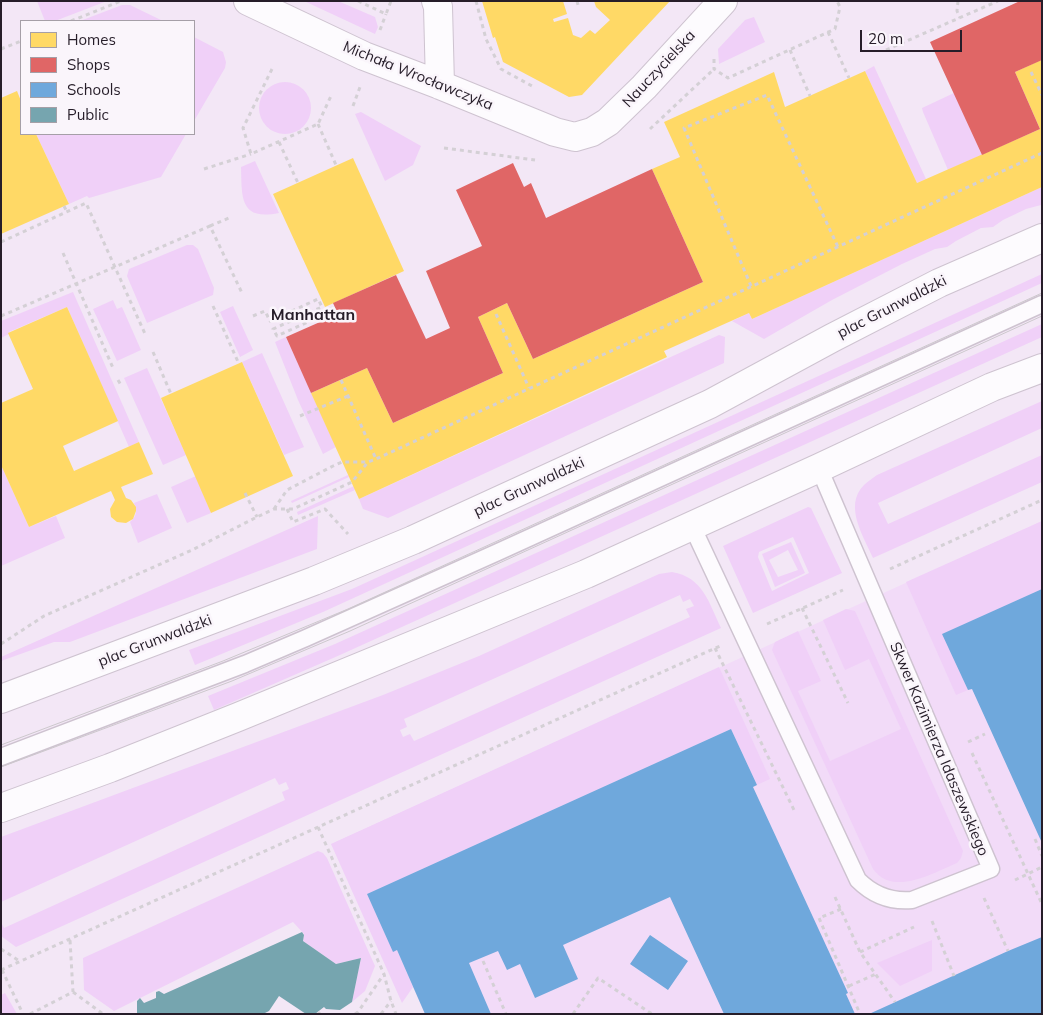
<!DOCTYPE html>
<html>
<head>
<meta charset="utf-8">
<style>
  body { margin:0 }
  #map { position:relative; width:1043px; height:1015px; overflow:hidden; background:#f3e7f6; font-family:Mulish,sans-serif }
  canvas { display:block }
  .frame { position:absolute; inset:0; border:2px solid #261d29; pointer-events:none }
  .legend { position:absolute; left:20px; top:20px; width:175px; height:115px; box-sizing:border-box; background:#faf5fb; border:1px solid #a59fa7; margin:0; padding:6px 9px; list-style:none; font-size:15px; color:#261d29 }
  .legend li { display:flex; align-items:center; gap:10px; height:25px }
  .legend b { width:25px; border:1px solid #a59fa7 }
  .scale { position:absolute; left:860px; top:30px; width:102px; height:22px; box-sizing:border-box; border:2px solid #261d29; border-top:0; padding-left:6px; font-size:15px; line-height:18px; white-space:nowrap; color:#261d29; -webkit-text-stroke:4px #faf5fb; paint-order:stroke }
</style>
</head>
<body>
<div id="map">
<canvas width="1043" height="1015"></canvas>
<div class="frame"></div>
<ul class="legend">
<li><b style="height:14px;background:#ffd966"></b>Homes</li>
<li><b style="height:14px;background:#e06666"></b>Shops</li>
<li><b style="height:14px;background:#6fa8dc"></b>Schools</li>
<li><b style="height:14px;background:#76a5af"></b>Public</li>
</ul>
<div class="scale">20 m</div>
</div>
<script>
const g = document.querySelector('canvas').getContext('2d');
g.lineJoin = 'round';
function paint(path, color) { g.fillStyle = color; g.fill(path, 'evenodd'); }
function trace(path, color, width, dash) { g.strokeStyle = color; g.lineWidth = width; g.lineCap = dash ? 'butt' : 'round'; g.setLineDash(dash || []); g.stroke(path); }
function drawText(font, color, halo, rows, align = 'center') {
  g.font = font + ' Mulish,sans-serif'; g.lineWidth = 5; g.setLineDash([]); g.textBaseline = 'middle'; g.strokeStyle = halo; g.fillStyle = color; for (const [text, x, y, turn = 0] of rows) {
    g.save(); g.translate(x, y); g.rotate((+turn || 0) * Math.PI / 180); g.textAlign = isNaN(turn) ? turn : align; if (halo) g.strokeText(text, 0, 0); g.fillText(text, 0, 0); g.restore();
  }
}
paint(new Path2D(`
  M1042,521V1014H425L397,950L393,952L331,844Z`), '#f2dbf8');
paint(new Path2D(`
  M37,1H107L55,21H45Z
  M304,1H338L375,17L378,27L375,34Z
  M122,5H130L163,21H80Z
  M754,17L765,42L719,64L718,49L745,20Z
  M194,37L223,52L226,62L225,68L194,121Z
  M874,66L926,179L917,183L865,71Z
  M259 108a26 26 0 1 1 52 0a26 26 0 1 1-52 0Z
  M954,93L982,155L948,170L923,112L922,108Z
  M361,112L421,146L413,165L385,181L355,114Z
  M36,134H186L161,177L89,198L87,196L69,204Z
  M255,161L279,213C239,221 242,197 241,167Z
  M1042,187L1041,205L1026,209L1003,220L993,227L981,228L956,241L947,247L935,249L902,264L832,300L764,339L732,321L749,313L752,319Z
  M187,245H193L198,249L214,288L213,295L147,323L127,276L129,269Z
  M1042,274V283L323,612L195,665L189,650L352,589Z
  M73,292L139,442L129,447L67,307L9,332V334L1,338V321Z
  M113,300L117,309L122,307L141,350L117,361L93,309Z
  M233,306L253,350L240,357L220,312Z
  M1042,324V337L340,655L214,710L208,696L335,644Z
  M719,335L725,337L724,363L388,518L363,509L359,499Z
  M286,337L336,447L323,454L298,400L275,342Z
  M262,353L304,447L284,455L242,362Z
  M147,368L186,455L163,465L124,378Z
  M1042,401V428L878,503L888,524L1042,455V482L873,558C864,537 843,506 864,485C868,481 873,478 877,475Z
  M1,465L29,527L56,516L65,538L1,566Z
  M348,475L349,477L292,503L291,501Z
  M196,476L211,513L187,523L171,487Z
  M354,486L355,490L298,515L297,512Z
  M157,494L172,528L138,543L130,522C136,517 138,511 134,503Z
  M808,507L811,508L842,573L753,613L723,546ZM793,537L809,573L772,591L758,557L759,552Z
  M318,516L317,549L70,642H54L1,661V657Z
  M1042,521V589L943,634L968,690L956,695L906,582Z
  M791,542L805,573L775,587L762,554ZM788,550L798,570L778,577L769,560Z
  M672,572C703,577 709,603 721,628L16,947L1,936V922L4,928L285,800L282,792L289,789L286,782L279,785L275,778L1,902V837L383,695L479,656L659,574ZM680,595L683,602L690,599L694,606L686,609L690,617L421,738L414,741L410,734L403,737L400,730L407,727L404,719Z
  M846,609L855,611L963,851L961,858L957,863C933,873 893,897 873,869L772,650L775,642L798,631L821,681L798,691L830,761L901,729L869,659L845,670L823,620Z
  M719,667L770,779L757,785L731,729L367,894L393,951L397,950L413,987L402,1003L331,844Z
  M318,851L323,853L327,858L375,966L365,991L352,1002L361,958L336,964L303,941L304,934L293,922L114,1011L84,990L83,958Z
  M932,940V971L900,986L877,963Z
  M5,993L17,1014H1V995Z`), '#f0d0f8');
paint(new Path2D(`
  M482,1H563L567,14L553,19L554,22L568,18L573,35L581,38L590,30L595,34L610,20L596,7L594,1H670L582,95L569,97L503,62L495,37L493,38Z
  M1041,60L1042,187L752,319L749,313L664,351L667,357L359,499L311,393L367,368L393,423L503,373L478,317L507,303L533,359L703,282L652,169L680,157L664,122L774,72L785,107L865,71L917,183L1040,129L1015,72Z
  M17,91L21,101V134H36L69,204L1,234V98Z
  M353,158L404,271L325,307L273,194Z
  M67,307L118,421L63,446L74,471L139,442L153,474L121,487L126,498L131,500L136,507V511L133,519L126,523L117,522L111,517L110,509L115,500L111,491L29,527L1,465V403L33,389L8,333Z
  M242,362L293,476L211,513L161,398Z`), '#ffd966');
paint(new Path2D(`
  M1020,1H1042V60L1015,72L1040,129L982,155L930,42Z
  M513,163L524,187L531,183L546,218L652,169L703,282L533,359L507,303L478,317L503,373L393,423L367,368L311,393L286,337L338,314L333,303L396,275L426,339L450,328L426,271L482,246L456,190Z`), '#e06666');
paint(new Path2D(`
  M1042,589V843L972,689L968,690L942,634Z
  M731,729L757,785L753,787L848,993L846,994L855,1014H724L670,897L563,945L578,979L535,998L520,964L507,970L498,951L469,963L491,1014H425L397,950L393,952L367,894Z
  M650,935L688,961L668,990L630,964Z
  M1042,937V1014H869L1008,951Z`), '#6fa8dc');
paint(new Path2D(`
  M302,932L304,935L303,941L336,964L361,958L352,1002L340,1010L326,1009L324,1007L315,1014H306L279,996L269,1011L263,1014H137V1001L140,998L144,1003L156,998V992L159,991L164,994Z`), '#76a5af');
const service = new Path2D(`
  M692,526L858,880C873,895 890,902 912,900L991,869L819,468
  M1,757L245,664L306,638L498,552L1042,304`);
const minor = new Path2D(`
  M248,1L364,56L440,85L555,132L575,137L592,132L608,122L644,87L723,1
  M436,1L438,7L440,85`);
const secondary = new Path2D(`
  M1,699L314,581L413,540L710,404L832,338L939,283L1042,238
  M1,808L110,768L238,717L586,574L819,468L992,387L1042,368`);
trace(service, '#cec3d0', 19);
trace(minor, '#cec3d0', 30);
trace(secondary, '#cec3d0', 30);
trace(new Path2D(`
  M358,1L386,14L391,1
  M476,1L486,39L501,69L532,86
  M577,1L578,5
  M958,1L957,11L960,18
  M71,21L121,1
  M380,30L386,14
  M828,32L849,78
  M1,49L21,41
  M790,50L810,96
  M886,50L998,1
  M714,59V69L728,78L835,29L840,7L837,1
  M272,69L243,128L251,154L318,124L331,96
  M1031,72L1042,95
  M353,106L360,87
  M318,124L336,165
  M650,129L714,69
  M279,142L298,183
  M444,148L535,160
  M204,169L251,154
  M64,206L67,212
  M210,226L229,218
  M1,242L86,203L146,336
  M63,253L113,368
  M751,286L684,128L767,95L838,247
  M213,306L239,364
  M496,314L529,388
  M1,316L210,226L242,293
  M253,316L265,311L270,321L318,299L322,307L273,329L277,336L332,311L329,305
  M153,352L171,394
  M118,380L121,385
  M341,380L376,459
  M300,416L348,396
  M245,493L257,517
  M274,509L287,490L333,466L342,462H368L376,459L1042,153
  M287,509L293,522L325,509L348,534
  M890,569L1042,500
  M802,608L848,703
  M767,624L843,590
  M1,644L44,616L192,550L257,517L274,509H293L352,482L368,462
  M715,648L794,810
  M968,742L985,734
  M972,753L1042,904
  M318,827L384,974L391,1001L396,1014
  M1035,839L1042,856
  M1015,880L1042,867
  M835,897L860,952L895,1002
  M984,898L1008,951
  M841,909L819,918L860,1014
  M932,921L954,976
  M1,949L21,962
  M860,952L914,927
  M483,961L506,1014
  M1,970L720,646
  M2,970L23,1014
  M849,986L876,974
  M73,992L103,1014
  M318,1012L320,1014
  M30,1014L73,992L70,940
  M355,1014L358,1012L384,974
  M381,1014L391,1001
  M573,1014L598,978L652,1014`), '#d4d0d5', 3, [4, 4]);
trace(service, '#fdfbfe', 16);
trace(minor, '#fdfbfe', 28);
trace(secondary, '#fdfbfe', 28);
trace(new Path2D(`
  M1,745L223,661L348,609L1042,293
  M1,767L232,681L350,631L1042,316`), '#ccc8cc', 1);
drawText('15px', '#261d29', '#faf5fb', [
  ["Nauczycielska",659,69,-47],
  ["Michała Wrocławczyka",418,76,22],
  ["plac Grunwaldzki",892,307,-27],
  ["plac Grunwaldzki",529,487,-25],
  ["plac Grunwaldzki",155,641,-21],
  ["Skwer Kazimierza Idaszewskiego",939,749,67]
]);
drawText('bold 16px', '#261d29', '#faf5fb', [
  ["Manhattan",313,315]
]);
</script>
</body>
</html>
